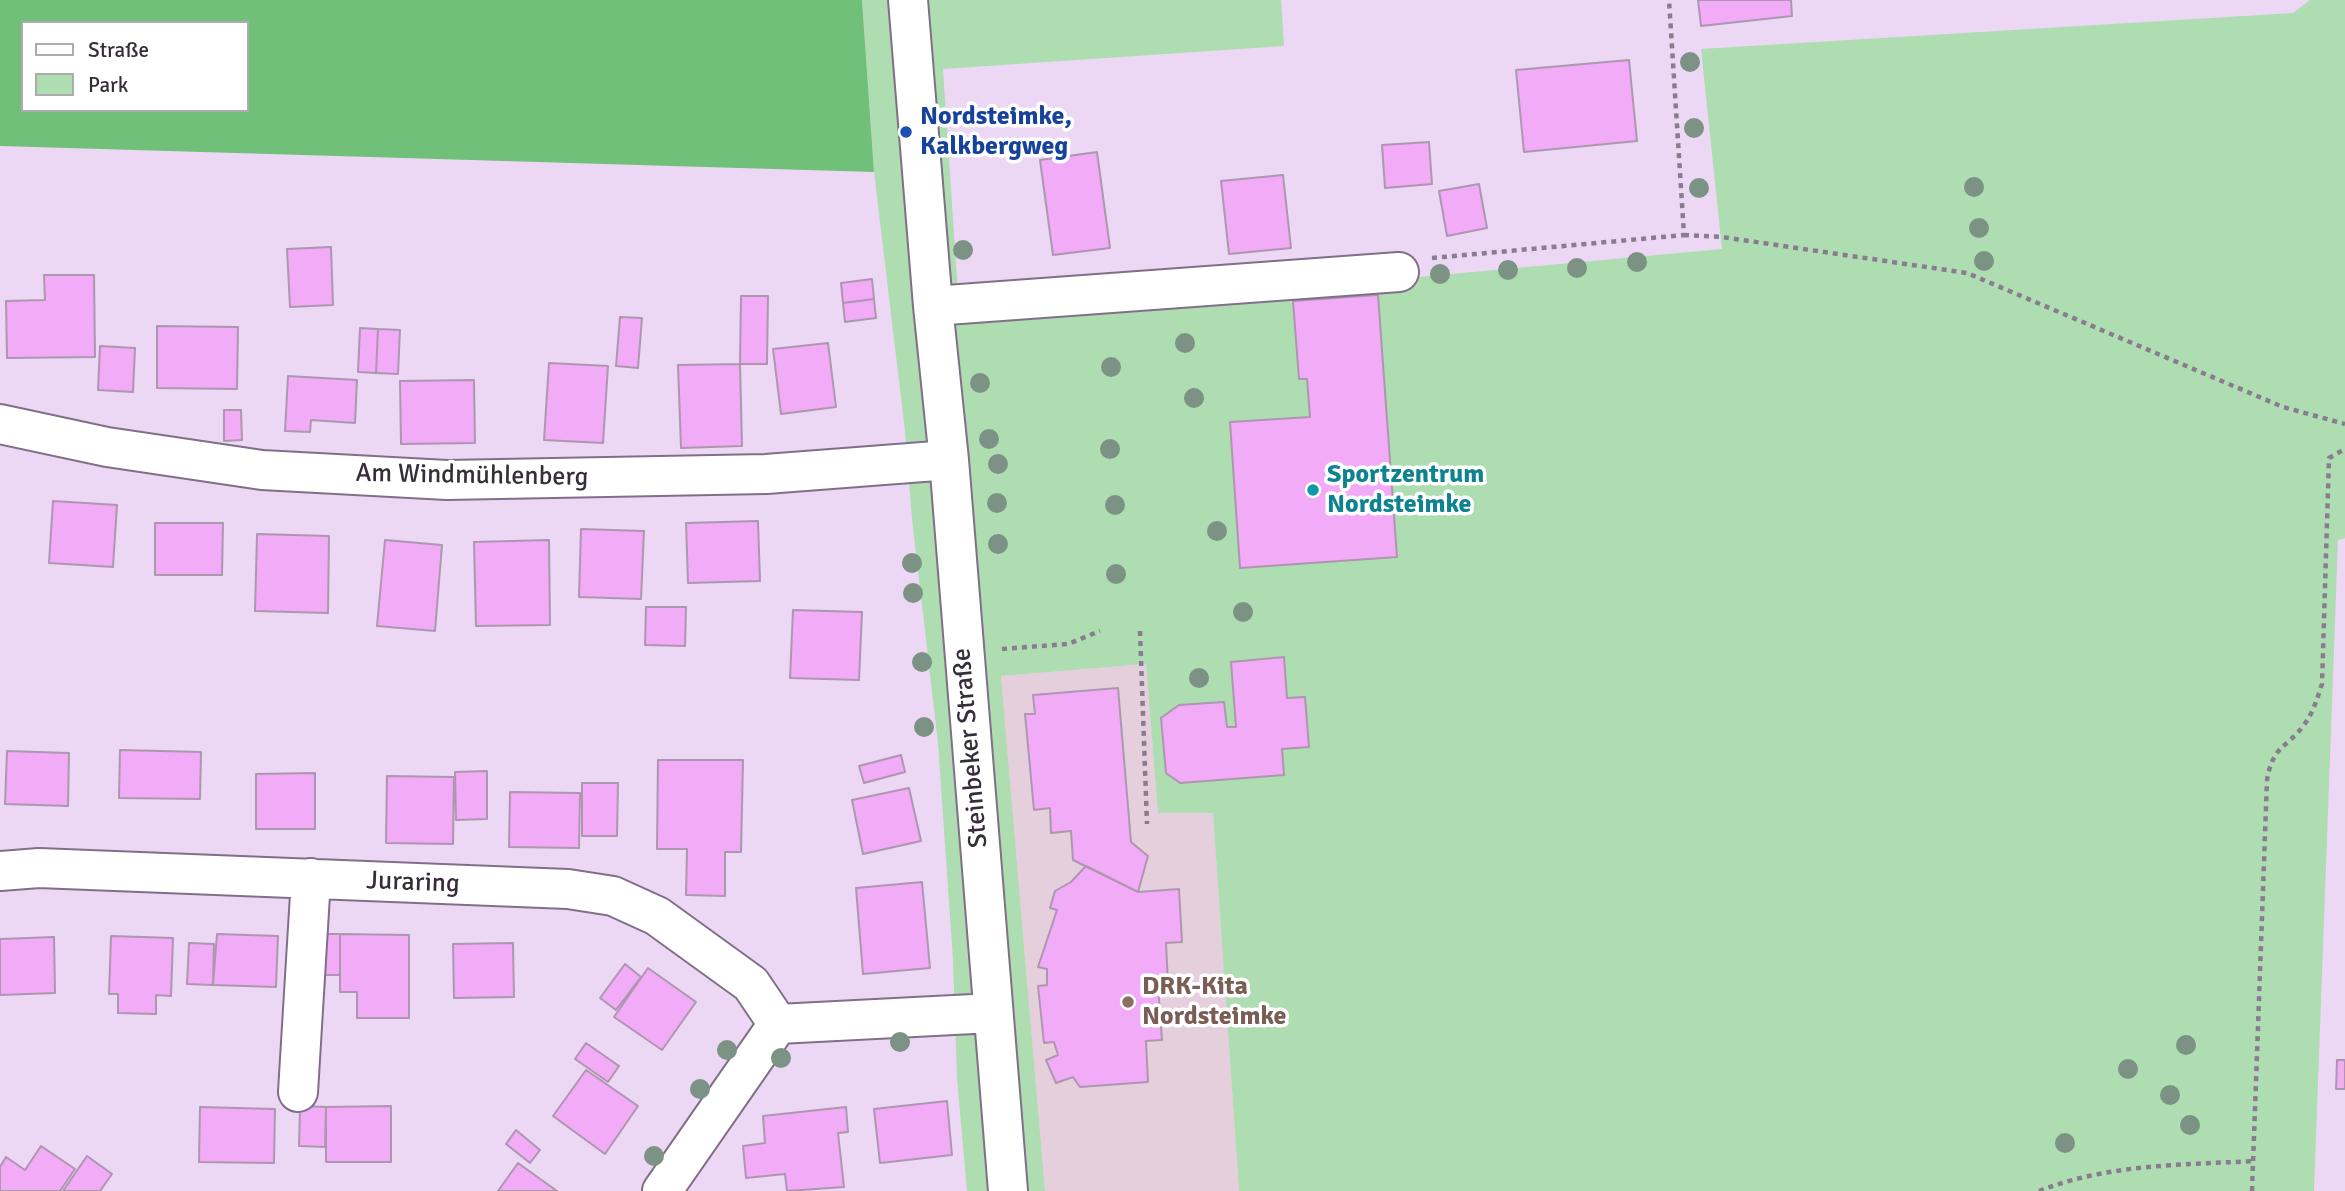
<!DOCTYPE html>
<html>
<head>
<meta charset="utf-8">
<style>
  body { margin:0 }
  #map { position:relative; width:2345px; height:1191px; overflow:hidden; background:#ecd8f4; font-family:Signika,sans-serif }
  canvas { display:block }
  .legend { position:absolute; left:21px; top:21px; width:228px; height:91px; box-sizing:border-box; background:#fff; border:2px solid #aeabaf; margin:0; padding:9px 12px; list-style:none; font-size:21px; color:#352d38 }
  .legend li { display:flex; align-items:center; gap:14px; height:35px }
  .legend b { width:35px; border:2px solid #aeabaf }
</style>
</head>
<body>
<div id="map">
<canvas width="2345" height="1191"></canvas>
<ul class="legend">
<li><b style="height:9px;background:#fff"></b>Straße</li>
<li><b style="height:19px;background:#aeddb1"></b>Park</li>
</ul>
</div>
<script>
const g = document.querySelector('canvas').getContext('2d');
g.lineJoin = 'round';
function paint(path, color) { g.fillStyle = color; g.fill(path, 'evenodd'); }
function trace(path, color, width, dash) { g.strokeStyle = color; g.lineWidth = width; g.lineCap = dash ? 'butt' : 'round'; g.setLineDash(dash || []); g.stroke(path); }
function drawText(font, color, halo, rows, align = 'center') {
  g.font = font + ' Signika,sans-serif'; g.lineWidth = 7; g.setLineDash([]); g.textBaseline = 'middle'; g.strokeStyle = halo; g.fillStyle = color; for (const [text, x, y, turn = 0] of rows) {
    g.save(); g.translate(x, y); g.rotate((+turn || 0) * Math.PI / 180); g.textAlign = isNaN(turn) ? turn : align; if (halo) g.strokeText(text, 0, 0); g.fillText(text, 0, 0); g.restore();
  }
}
paint(new Path2D(`
  M1146,664L1158,813L1213,812L1239,1191H1045L1001,676Z`), '#e5cfdc');
paint(new Path2D(`
  M862,0H1281L1284,46L943,69L958,294L1202,297L1722,249L1701,49L2293,13L2310,0H2345V538L2338,540L2314,1191H1239L1213,813H1158L1146,664L1001,676L1045,1191H967L957,1078L953,960L938,743L912,519L905,431L874,172Z`), '#aeddb1');
paint(new Path2D(`
  M0,0H862L874,172L0,146ZM23,23H247V110H23Z`), '#71c079');
const building = new Path2D(`
  M1698,0H1791L1792,16L1701,26Z
  M1629,60L1637,141L1524,152L1516,70Z
  M1429,142L1432,184L1385,188L1382,145Z
  M1097,152L1110,248L1053,255L1040,160Z
  M1283,175L1291,248L1229,254L1221,181Z
  M1479,184L1487,228L1447,236L1439,191Z
  M331,247L333,305L290,307L287,249Z
  M44,275H94L95,357L7,358L6,301L45,300Z
  M872,279L874,299L843,303L841,283Z
  M1378,295L1397,557L1240,568L1230,422L1310,417L1307,379H1299L1293,301Z
  M741,296H768L767,364H740Z
  M874,299L876,318L845,322L843,303Z
  M620,317L642,318L638,368L616,366Z
  M157,326L238,327L237,389L157,388Z
  M360,328L378,329L376,373L358,372Z
  M378,329L400,330L398,374L376,373Z
  M828,343L836,407L781,414L773,349Z
  M100,346L135,348L133,392L98,390Z
  M549,363L608,366L603,443L544,440Z
  M740,364L742,446L681,448L678,365Z
  M288,376L357,380L355,423L311,420L310,432L285,431Z
  M474,380L475,443L401,444L400,381Z
  M224,410H241L242,440L224,441Z
  M53,501L117,505L113,567L49,563Z
  M758,521L760,581L688,583L686,523Z
  M155,523H223L222,575H155Z
  M581,529L644,531L641,599L579,597Z
  M257,534L329,536L328,613L255,611Z
  M385,540L442,545L435,631L377,626Z
  M549,540L550,625L476,626L474,542Z
  M646,607H686L685,646L645,645Z
  M793,610L862,612L859,680L790,678Z
  M1284,657L1287,698L1305,697L1309,747L1282,749L1284,775L1180,783L1166,773L1161,718L1179,705L1224,702L1227,727H1236L1231,662Z
  M1118,688L1131,842L1148,856L1138,892L1073,860L1071,831L1051,833L1050,808L1034,810L1025,714H1035L1033,695Z
  M120,750L201,752L200,799L119,798Z
  M7,751L69,753L68,806L5,804Z
  M901,755L905,772L864,783L859,766Z
  M658,760H743L741,852H725V896L686,895L687,849H657Z
  M487,771V819L456,820L455,772Z
  M315,773V829H256V774Z
  M387,776L454,777L453,844L386,843Z
  M582,783H618L617,836H582Z
  M909,788L921,841L863,854L852,800Z
  M510,792L580,793L579,848L509,847Z
  M1086,866L1138,892L1179,889L1182,942L1166,943L1168,984L1158,985L1162,1040L1146,1041L1148,1082L1080,1087L1073,1077L1056,1083L1046,1060L1058,1055L1054,1042L1044,1043L1038,986L1047,985V969L1038,967L1057,910L1050,908L1055,891L1071,882Z
  M922,882L930,968L863,974L856,888Z
  M217,934L278,936L276,987L213,985Z
  M318,934H340V975H318Z
  M340,934L409,935V1018H357V992H340Z
  M111,936L173,938L171,996L156,995V1014L118,1013V994H109Z
  M54,937L55,993L0,995V939Z
  M189,943L214,944L213,985L187,984Z
  M513,943L514,997L454,998L453,944Z
  M625,964L641,977L616,1010L600,998Z
  M648,968L696,1002L662,1050L614,1017Z
  M586,1043L619,1066L608,1082L575,1059Z
  M2337,1060H2345V1089H2336Z
  M586,1070L638,1106L605,1154L553,1116Z
  M947,1101L952,1155L880,1163L874,1109Z
  M300,1106L326,1107L325,1147L299,1146Z
  M391,1106V1162H326V1107Z
  M200,1107L275,1109L274,1163L199,1162Z
  M846,1107L848,1132L838,1133L844,1187L787,1191L785,1174L746,1178L743,1146L765,1143L763,1116Z
  M516,1130L540,1150L530,1163L506,1144Z
  M41,1146L75,1169L60,1191H0V1167L6,1157L25,1170Z
  M87,1156L112,1174L100,1191H63Z
  M518,1163L557,1191H498Z`);
paint(building, '#f2abf6');
trace(building, '#ad96af', 2);
const minor = new Path2D(`
  M908,0L933,306L949,460L1008,1191
  M933,306L1399,272
  M0,424L107,447L262,470L447,480L766,474L949,460
  M0,871L39,868L568,889L613,896L657,916L751,984L778,1024
  M298,1092L311,878
  M662,1191L778,1024L993,1013`);
trace(minor, '#816f88', 42);
trace(new Path2D(`
  M1684,235L1722,237L1967,273L2283,407L2345,424
  M1432,258L1684,235L1669,0
  M1140,631L1147,824
  M1002,649L1068,644L1100,631
  M2039,1191C2108,1164 2180,1165 2254,1161
  M2252,1191L2267,780C2273,745 2286,749 2304,725C2313,713 2317,699 2322,684L2329,458L2345,449`), '#897c8f', 4.5, [5, 5]);
trace(minor, '#fff', 38);
g.fillStyle = '#7c9284';
for (const [x, y] of [
  [1690,62],
  [1694,128],
  [1974,187],
  [1699,188],
  [1979,228],
  [963,250],
  [1984,261],
  [1637,262],
  [1577,268],
  [1508,270],
  [1440,274],
  [1185,343],
  [1111,367],
  [980,383],
  [1194,398],
  [989,439],
  [1110,449],
  [998,464],
  [997,503],
  [1115,505],
  [1217,531],
  [998,544],
  [912,563],
  [1116,574],
  [913,593],
  [1243,612],
  [922,662],
  [1199,678],
  [924,727],
  [900,1042],
  [2186,1045],
  [727,1050],
  [781,1058],
  [2128,1069],
  [700,1089],
  [2170,1095],
  [2190,1125],
  [2065,1143],
  [654,1156]
]) { g.beginPath(); g.arc(x, y, 10, 0, 2 * Math.PI); g.fill(); }
for (const [x, y, r, color] of [
  [906,132,7,"#1a4fb4"],
  [1313,490,7,"#0f9aa8"],
  [1128,1002,7,"#8d6e63"]
]) { const dot = new Path2D(); dot.arc(x, y, r, 0, 2 * Math.PI); g.fillStyle = color; g.fill(dot); trace(dot, '#fff', 2.5); }
drawText('bold 26px', '#164399', '#fff', [
  ["Nordsteimke,",920,117],
  ["Kalkbergweg",920,147]
], 'left');
drawText('bold 26px', '#0d838f', '#fff', [
  ["Sportzentrum",1327,475],
  ["Nordsteimke",1327,505]
], 'left');
drawText('26px', '#352d38', '#fff', [
  ["Am Windmühlenberg",472,476,1],
  ["Steinbeker Straße",971,748,-95],
  ["Juraring",413,883,2]
]);
drawText('bold 26px', '#785e54', '#fff', [
  ["DRK-Kita",1142,987],
  ["Nordsteimke",1142,1017]
], 'left');
</script>
</body>
</html>
